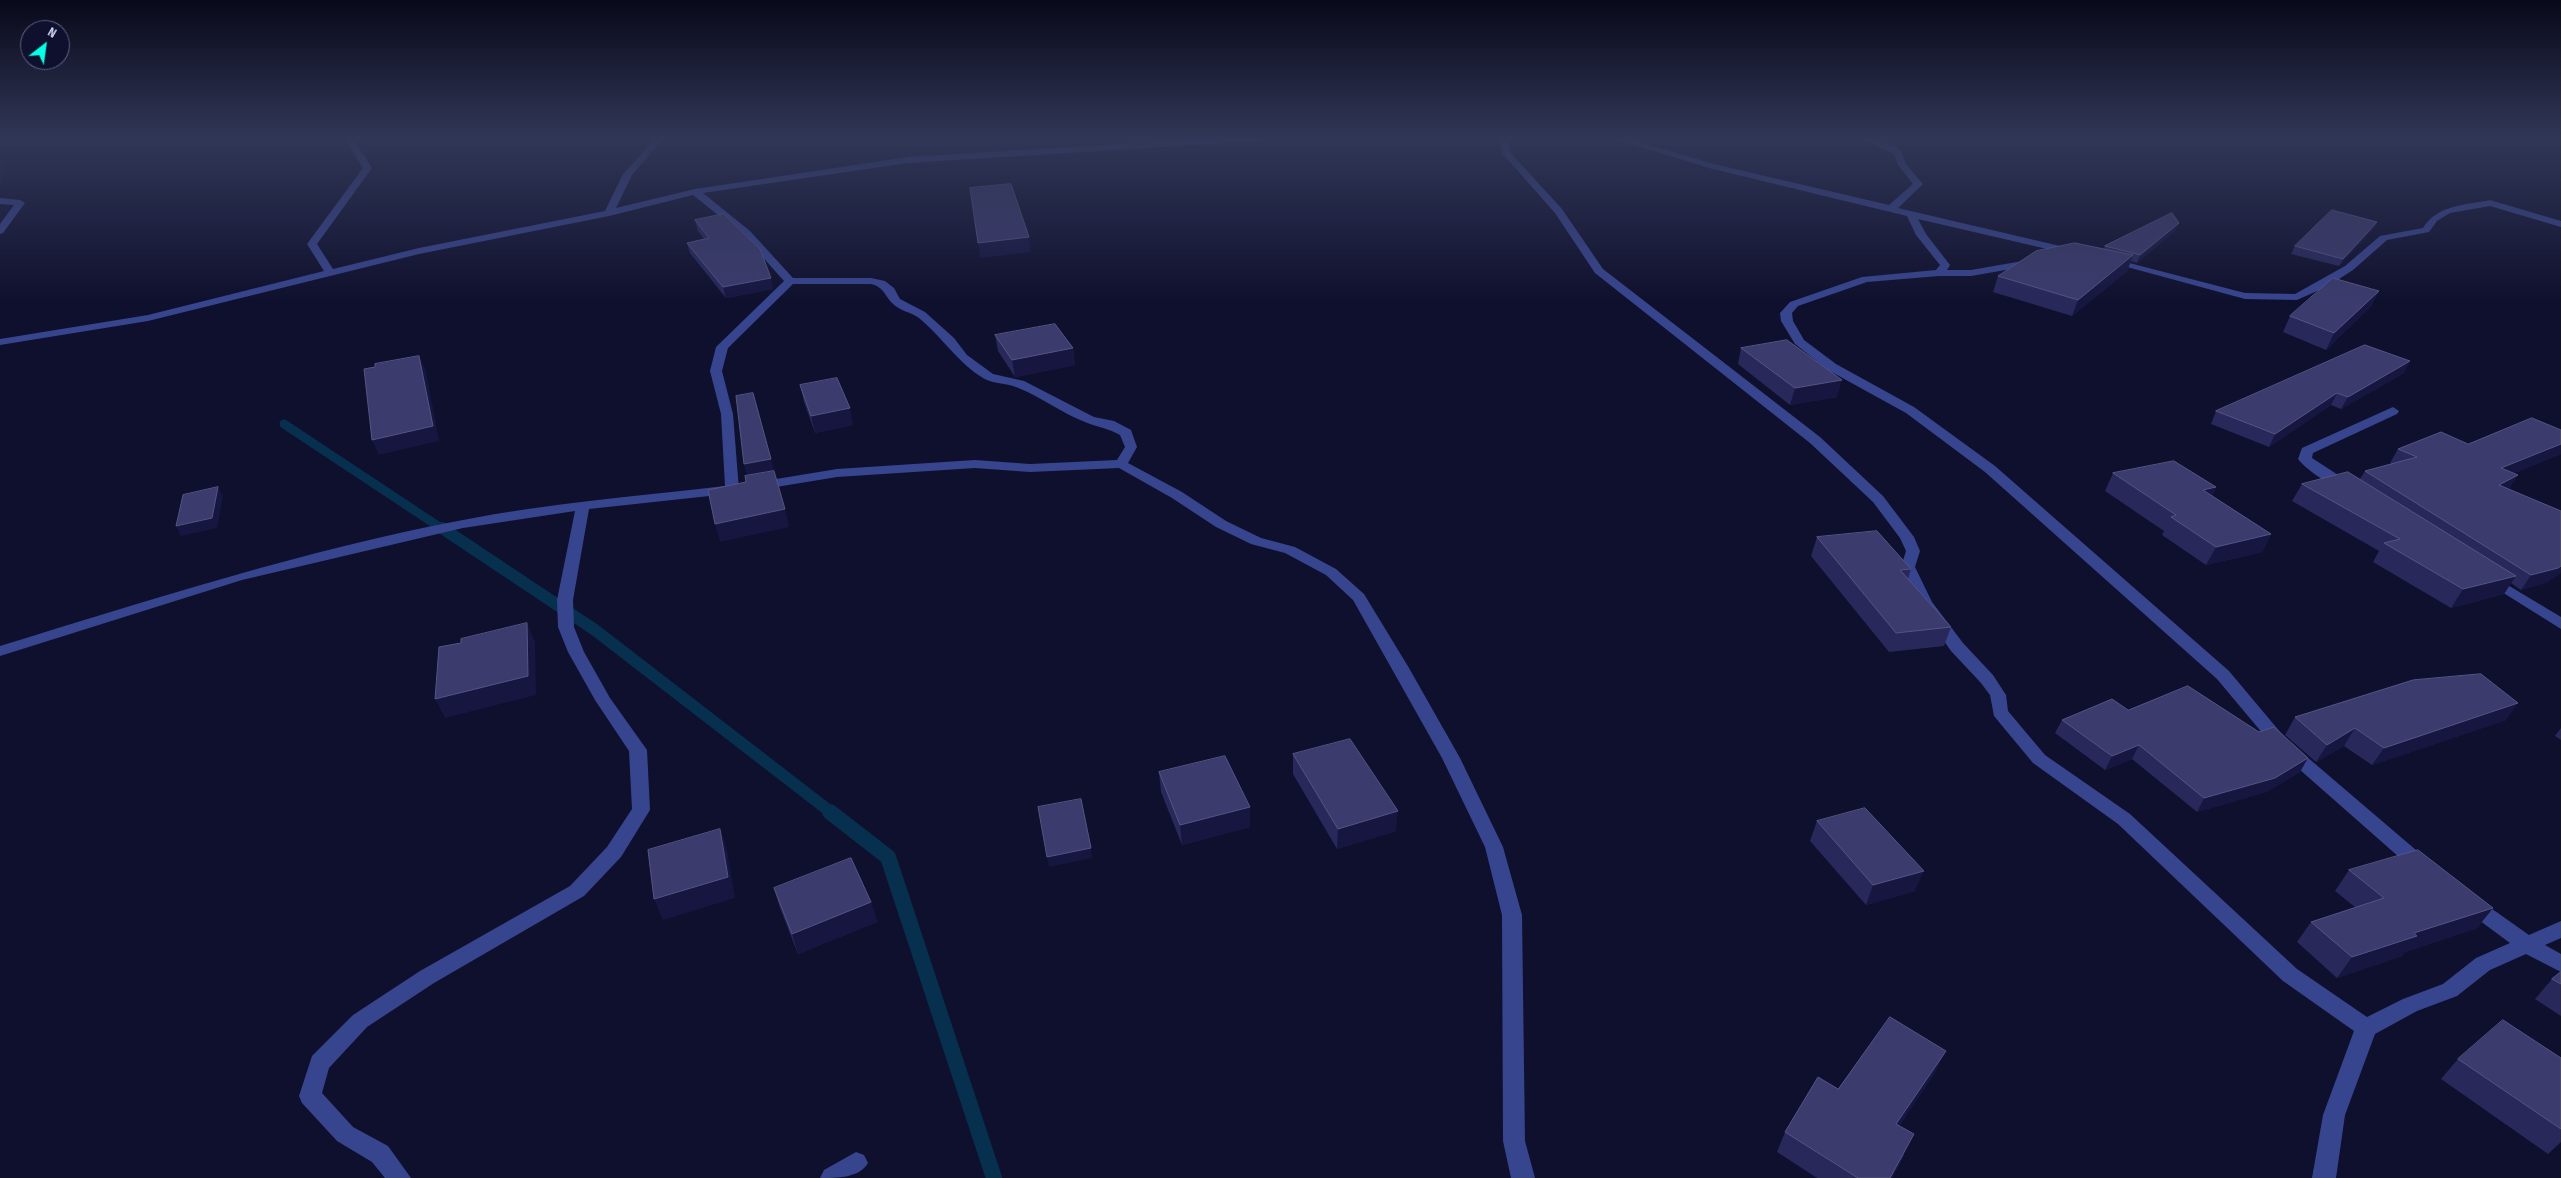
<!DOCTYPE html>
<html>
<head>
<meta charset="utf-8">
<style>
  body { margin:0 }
  #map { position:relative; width:2561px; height:1178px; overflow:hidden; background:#0f102d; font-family:"Sofia Sans Condensed",sans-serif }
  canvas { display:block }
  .north { position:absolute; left:20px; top:20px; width:50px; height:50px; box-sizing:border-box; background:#0f102d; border:1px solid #616281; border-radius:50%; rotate:30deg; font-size:14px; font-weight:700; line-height:20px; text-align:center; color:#dbdeff }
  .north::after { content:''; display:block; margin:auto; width:18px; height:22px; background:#07ffe6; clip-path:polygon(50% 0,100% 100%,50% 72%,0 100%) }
</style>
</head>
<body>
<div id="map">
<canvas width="2561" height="1178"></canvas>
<div class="north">N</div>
</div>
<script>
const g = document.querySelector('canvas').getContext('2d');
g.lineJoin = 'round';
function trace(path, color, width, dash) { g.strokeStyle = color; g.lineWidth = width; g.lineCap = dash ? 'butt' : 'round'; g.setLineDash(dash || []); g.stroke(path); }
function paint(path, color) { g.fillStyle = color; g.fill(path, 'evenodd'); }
trace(new Path2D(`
  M284,424L444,530`), '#072f4e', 9);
trace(new Path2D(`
  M442,528L595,630L832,813`), '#072f4e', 12);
trace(new Path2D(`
  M830,812L888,857L994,1178`), '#072f4e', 16);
paint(new Path2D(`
  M348,138H357L355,141L372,168L317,244L333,269L419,248L605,211L623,174L656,138H664L632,175L616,208L695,189L908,157L1218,138H1263L1259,141L908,163L703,193L750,231L793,278H871L885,281L894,288L900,299L925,312L954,338L967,355L993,374L1024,381L1094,417L1114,421L1131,430L1137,447L1128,463L1182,492L1226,521L1261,538L1295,547L1336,569L1364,594L1409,668L1460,758L1503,847L1522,915L1525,1141L1535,1178H1511L1503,1141L1502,915L1485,847L1442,758L1353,600L1326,575L1285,553L1251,544L1216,527L1172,498L1119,468L1030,472L975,468L837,477L758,490L753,489L751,486L753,483L758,482L837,469L975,460L1030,464L1117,460L1125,447L1120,435C1108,428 1097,427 1085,422C1061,413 1040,396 1016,387C1006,383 993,384 983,378C958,363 942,337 919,318C911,312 900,311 893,304C884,295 884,287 871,284H793L728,348L722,371L733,414L739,490L737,493L589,509L573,600L574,627L584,652L610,698L647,750L650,810L621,857L584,896L434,983L367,1027L329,1068L322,1093L353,1127L388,1146L411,1178H385L372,1162L337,1141L302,1103L299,1096L312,1056L353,1015L420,971L570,886L607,847L632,809L629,751L595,700L568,652L558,627L557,600L575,511L463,528L242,580L0,656V646C153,599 305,550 463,520C549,503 638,496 725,486L721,414L710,371L716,347L784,281L743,235L693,195L609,216L419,254L148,321L0,345V339L148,315L324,271L307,244L363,168L346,141Z
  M1500,138H1508L1509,151L1562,209L1603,269L1820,437L1883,496L1914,537L1920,551L1915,567L1932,602L1963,643L1993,675L2006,695L2008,711L2045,755L2130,814L2297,969L2367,1017L2403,999L2443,984L2476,958L2510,943L2464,909L2461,904L2464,899L2471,896L2478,899L2529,935L2561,921V938L2545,945L2561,954V972L2526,954L2490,970L2457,996L2417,1011L2375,1034L2345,1115L2336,1178H2312L2323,1115L2354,1031L2283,981L2118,824L2033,763L1994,716L1990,695L1981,683L1951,651L1917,603L1901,567L1906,551L1900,538L1873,502L1810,443L1595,273L1555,213L1502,153Z
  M1611,138H1624L1714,164L1889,205L1913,184L1898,165L1894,154L1859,138H1871L1895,146L1901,151L1906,164L1923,184L1898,208L2077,250L2078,252L2073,255L1918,219L1926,234L1950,265L1947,270H1971L2034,259L2039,262L2034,265L1971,276H1939L1867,282L1798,306L1792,313L1793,321L1804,340L1836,364L1914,407L1995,466L2229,671L2286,739L2430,862L2432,867L2430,872L2423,874L2416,872L2274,747L2217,679L1985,472L1906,413L1828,370L1795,344L1781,321L1780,313L1790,302L1862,277L1936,270L1940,265L1916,235L1907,216L1709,168Z
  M0,198L20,200L25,203L3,233L0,234V224L14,205L0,204Z
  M2490,200L2561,221V227L2490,206L2450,213L2437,221L2429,232L2387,240L2353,270L2328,286L2297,300L2245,299L2105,261L2110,258L2245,293L2295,294L2345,266L2380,236L2423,228C2437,205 2465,205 2490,200Z
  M2393,407L2399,411L2397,414L2313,453L2312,458L2352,484L2354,487L2352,490C2339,493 2306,470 2298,459L2302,448Z
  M2491,575L2561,617V629L2486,582L2484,579L2486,576Z
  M856,1152L864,1155L868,1163C859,1178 838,1178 820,1178L824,1170Z`), '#37458f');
paint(new Path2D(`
  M695,220L773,289L726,298L690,253L687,243L704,239L698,231Z
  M2377,222L2373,229L2339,266L2291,254L2295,246Z
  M2176,230L2137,263L2131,261L2127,271L2072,316L1993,292L1998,276L2104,249L2105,246Z
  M2379,291L2371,306L2326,350L2283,332L2290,316Z
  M995,335L1073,348L1075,365L1015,377L998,351Z
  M1741,348L1837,397L1790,405L1738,364Z
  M2404,373L2341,409L2331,405L2269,447L2211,424L2216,411Z
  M800,385L853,425L815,433L804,402Z
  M2561,430V454L2514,473L2508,489L2548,582L2521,590L2511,583L2504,594L2451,608L2373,562L2379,551L2292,501L2302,484L2360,479L2365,471L2392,464L2390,463L2398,449L2468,444Z
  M2113,473L2216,487L2212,496L2271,534L2262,552L2206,565L2162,535L2164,531L2105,491Z
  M1817,537L1911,569L1908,579L1951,627L1944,646L1889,652L1811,556Z
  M2128,710L2300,772L2266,792L2197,812L2132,759L2105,770L2055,733L2062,720Z
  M2295,717L2506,720L2372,765L2344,746L2316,762L2285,735Z
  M2561,728V740L2555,736Z
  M1293,754L1396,831L1337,849L1293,774Z
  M1159,772L1250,807V827L1182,845L1161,792Z
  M1817,821L1915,891L1866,905L1810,841Z
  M2349,870L2493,908L2477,928L2405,952L2402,956L2337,978L2297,942L2311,922L2356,908L2335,891Z
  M774,888L871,902L877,922L798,954L780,908Z
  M2561,972V1016L2535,999L2552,979Z
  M2561,1058V1142L2548,1154L2441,1079L2458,1059Z
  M1936,1071L1899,1126L1904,1155L1892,1178H1817L1777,1152L1785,1132L1838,1089Z`), '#28285b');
paint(new Path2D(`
  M0,138H3L0,143Z
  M1,156L6,165L0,188V158Z
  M2377,222L2373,229L2339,266L2343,259Z
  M2179,223L2176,230L2137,263L2140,255Z
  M1029,237L1031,252L980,258L978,243Z
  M2133,255L2127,271L2072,316L2078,300Z
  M771,278L773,289L726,298L723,287Z
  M2379,291L2371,306L2326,350L2334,333Z
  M1073,348L1075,365L1015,377L1012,360Z
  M419,356L426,371L439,441L379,455L372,440Z
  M2410,361L2404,373L2341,409L2348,397Z
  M1842,380L1837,397L1790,405L1795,388Z
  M2337,393L2331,405L2269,447L2275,434Z
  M850,408L853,425L815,433L811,416Z
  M2561,444V454L2492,482L2501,468Z
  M771,459L776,477L748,481L744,464Z
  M2518,475L2509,489L2499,485Z
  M218,487L223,496L217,528L181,536L176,526Z
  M2216,487L2208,505L2203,490Z
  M785,509L789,527L720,542L715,524Z
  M2271,534L2262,552L2206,565L2216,547Z
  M2561,566V573L2548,582L2521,590L2531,575Z
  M2516,576L2504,594L2451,608L2463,589Z
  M527,623L535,642L536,695L445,718L435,699Z
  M2518,703L2506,720L2372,765L2384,748Z
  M2355,728L2344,746L2316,762L2327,745Z
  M2139,745L2132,759L2105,770L2112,756Z
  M2308,758L2300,772L2266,792L2197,812L2204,798Z
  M1250,807V827L1182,845L1180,825Z
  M1398,811L1396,831L1337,849L1338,829Z
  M720,829L727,850L735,898L663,920L654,899Z
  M1091,848L1092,858L1049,867L1047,857Z
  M1924,871L1915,891L1866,905L1873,885Z
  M871,902L877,922L798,954L792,934Z
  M2493,908L2477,928L2405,952L2402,956L2337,978L2352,957L2414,933Z
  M1946,1051L1936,1071L1887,1144L1896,1124Z
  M1914,1134L1892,1178H1890Z`), '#161641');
const building = new Path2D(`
  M1011,184L1029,237L978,243L970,188Z
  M2332,210L2377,222L2343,259L2295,246Z
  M2172,213L2179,223L2140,255L2105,246Z
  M724,214L760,249L771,278L723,287L687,243L709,238L695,220Z
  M2075,243L2133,255L2078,300L1998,276L2036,251Z
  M2333,278L2379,291L2334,333L2290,316Z
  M1055,324L1073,348L1012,360L995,335Z
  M1787,340L1842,380L1795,388L1741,348Z
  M2365,345L2410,361L2348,397L2337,393L2275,434L2216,411Z
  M419,356L433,426L372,440L364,369L375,367V364Z
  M837,378L850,408L811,416L800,385Z
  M753,393L771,459L744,464L736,396Z
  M2532,418L2561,430V444L2501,468L2518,475L2499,485L2561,511V566L2558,568L2531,575L2365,471L2417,457L2398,449L2441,432L2468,444Z
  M2174,461L2216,487L2203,490L2271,534L2216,547L2171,517L2176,515L2113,473Z
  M774,471L785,509L715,524L708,490L746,482L745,476Z
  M2348,472L2516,576L2463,589L2384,543L2400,539L2302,484Z
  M218,487L212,518L176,526L183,495Z
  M1877,531L1911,569L1900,570L1951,627L1896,633L1817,537Z
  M527,623L528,676L435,699L439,647L461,643V639Z
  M2481,674L2518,703L2384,748L2355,728L2327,745L2295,717L2413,680Z
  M2188,686L2259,732L2274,727L2308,758L2275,778L2204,798L2139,745L2112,756L2062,720L2112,699L2128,710Z
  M1350,739L1398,811L1338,829L1293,754Z
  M1225,756L1250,807L1180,825L1159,772Z
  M1081,799L1091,848L1047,857L1038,807Z
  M1865,808L1924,871L1873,885L1817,821Z
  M720,829L728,877L654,899L648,850Z
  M2418,850L2493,908L2414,933L2417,936L2352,957L2311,922L2384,898L2349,870Z
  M851,858L871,902L792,934L774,888Z
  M2561,972V984L2552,979Z
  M1890,1017L1946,1051L1896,1124L1914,1134L1890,1178H1858L1785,1132L1818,1077L1838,1089Z
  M2503,1020L2561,1058V1129L2458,1059Z`);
paint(building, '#3b3b6d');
trace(building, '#545584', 1);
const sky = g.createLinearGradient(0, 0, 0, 303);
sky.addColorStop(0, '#080919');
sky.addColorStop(0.46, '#313757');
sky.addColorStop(1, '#31375700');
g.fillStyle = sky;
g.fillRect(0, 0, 2561, 303);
</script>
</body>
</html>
